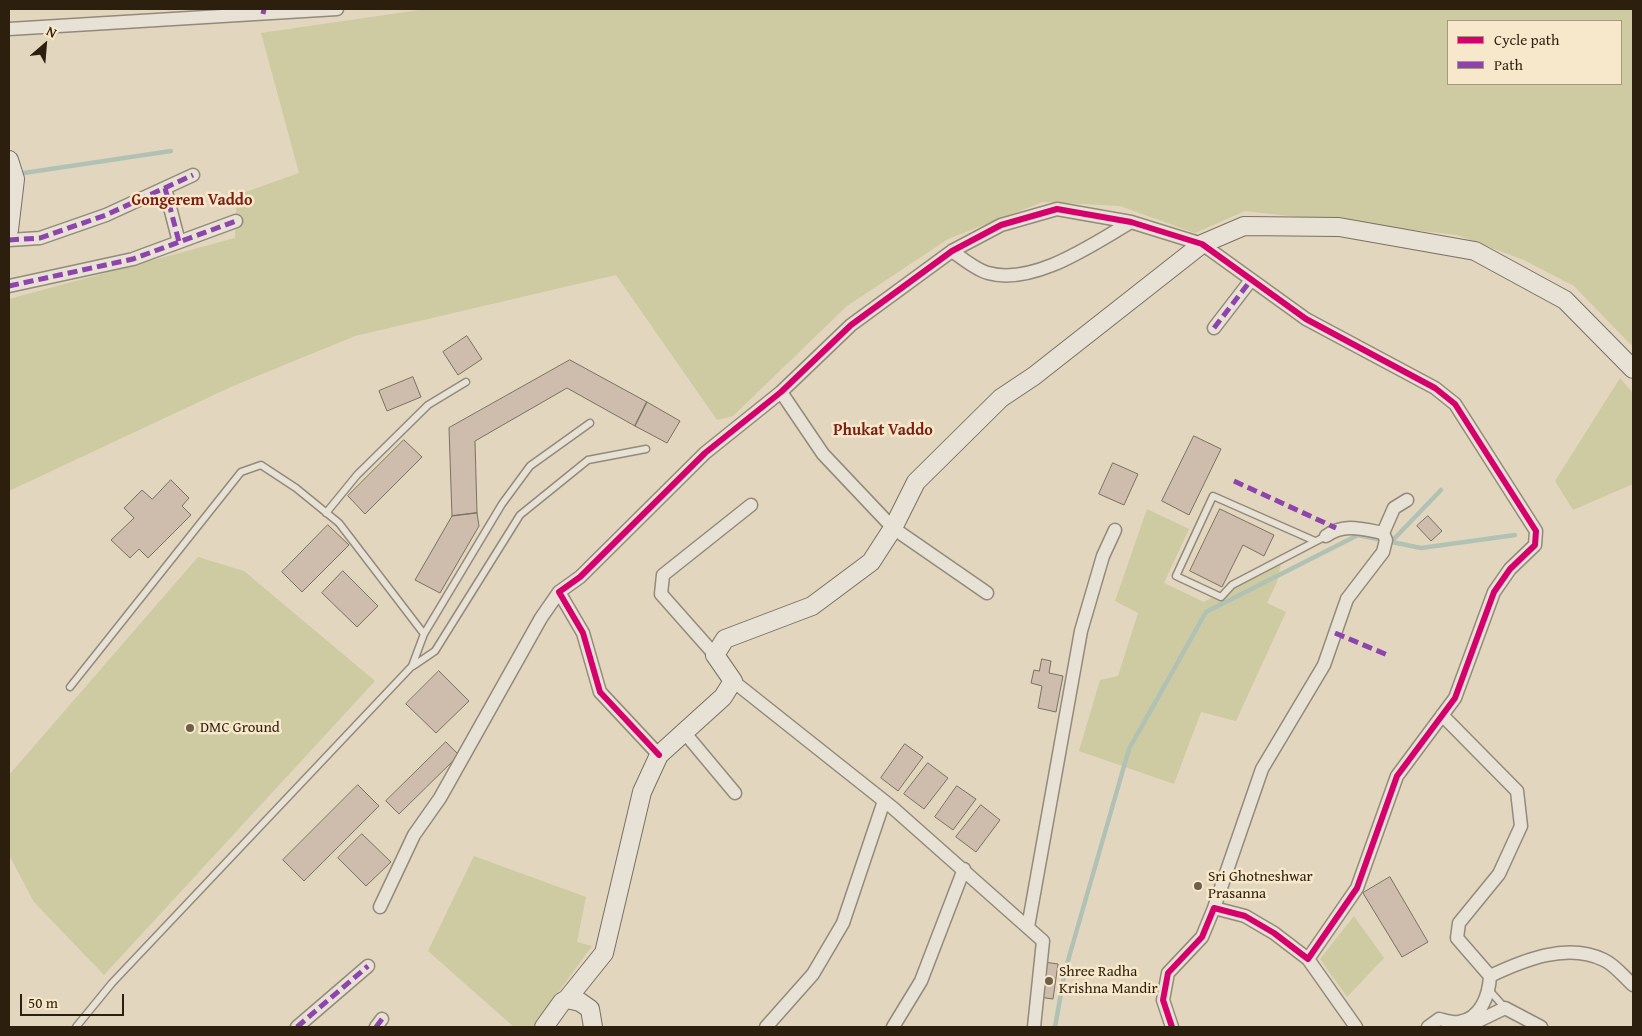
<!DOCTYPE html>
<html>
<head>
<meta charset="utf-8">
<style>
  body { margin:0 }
  #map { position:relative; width:1642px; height:1036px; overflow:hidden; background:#e3d6be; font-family:"Gentium Book Plus",serif }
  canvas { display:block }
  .frame { position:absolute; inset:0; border:10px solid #2d1f0d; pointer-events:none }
  .legend { position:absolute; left:1447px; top:20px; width:175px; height:65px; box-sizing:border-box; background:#f7e8cb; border:1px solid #a6987f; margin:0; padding:6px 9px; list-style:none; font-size:15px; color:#2d1f0d }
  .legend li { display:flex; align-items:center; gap:10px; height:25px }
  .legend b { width:25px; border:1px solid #a6987f }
  .north { position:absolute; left:20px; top:20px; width:50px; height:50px; -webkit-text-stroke:4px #f7e8cb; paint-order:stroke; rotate:27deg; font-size:14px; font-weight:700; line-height:20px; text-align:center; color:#2d1f0d }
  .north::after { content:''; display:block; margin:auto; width:18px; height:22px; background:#2d1f0d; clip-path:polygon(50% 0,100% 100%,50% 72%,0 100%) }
  .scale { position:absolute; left:20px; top:994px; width:104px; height:22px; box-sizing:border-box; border:2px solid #2d1f0d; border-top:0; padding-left:6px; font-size:15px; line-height:18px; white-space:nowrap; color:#2d1f0d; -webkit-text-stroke:4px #f7e8cb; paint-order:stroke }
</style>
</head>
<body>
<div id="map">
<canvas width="1642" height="1036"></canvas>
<div class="frame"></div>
<ul class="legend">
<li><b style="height:6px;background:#d6006c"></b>Cycle path</li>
<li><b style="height:6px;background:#8e44ad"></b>Path</li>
</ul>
<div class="north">N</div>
<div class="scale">50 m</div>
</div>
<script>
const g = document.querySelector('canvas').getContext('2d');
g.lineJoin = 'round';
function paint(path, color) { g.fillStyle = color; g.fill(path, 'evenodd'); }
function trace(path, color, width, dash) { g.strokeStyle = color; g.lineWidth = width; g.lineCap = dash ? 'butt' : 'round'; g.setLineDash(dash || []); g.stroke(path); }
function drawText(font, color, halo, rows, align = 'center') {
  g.font = font + ' "Gentium Book Plus",serif'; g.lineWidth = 5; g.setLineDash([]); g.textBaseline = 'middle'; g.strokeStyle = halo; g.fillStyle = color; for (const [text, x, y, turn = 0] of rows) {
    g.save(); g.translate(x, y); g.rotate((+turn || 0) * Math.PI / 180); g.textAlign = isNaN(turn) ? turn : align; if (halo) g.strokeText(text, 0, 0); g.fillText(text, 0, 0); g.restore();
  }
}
paint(new Path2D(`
  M426,9H1633V347L1574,286L1524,260L1457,235L1245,211L1195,233L1120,206L1043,202L948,239L847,306L733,416L717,420L616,275L355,336L233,386L9,491V299L235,238L237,195L299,173L261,33ZM1448,21H1621V84H1448Z
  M1620,378L1633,393V484L1573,510L1555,481Z
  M1147,509L1189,529L1164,583L1204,602L1282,559L1277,582L1267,603L1286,612L1236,721L1201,712L1174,784L1079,751L1100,680L1118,676L1138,613L1115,601Z
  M198,557L244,571L375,681L104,975L34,902L9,855V775Z
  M474,856L586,897L577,942L592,946L533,1027H514L428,951Z
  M1354,916L1384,958L1347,997L1320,959Z`), '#cecaa1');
trace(new Path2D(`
  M17,174L171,151
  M1391,542L1441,490
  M1055,1027L1065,971L1129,749L1206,612L1358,535L1421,548L1515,535`), '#b1c2b5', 4.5);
const building = new Path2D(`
  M467,336L482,359L458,375L443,352Z
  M570,360L647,402L635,426L567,388L475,441L477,513L452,516L449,428Z
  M413,377L421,397L387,411L379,391Z
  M647,402L680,421L667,443L635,426Z
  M1194,436L1221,449L1189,515L1162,501Z
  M404,440L422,457L365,514L348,496Z
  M1113,463L1138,474L1124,505L1099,494Z
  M171,480L189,498L182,506L191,515L148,558L139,549L130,558L111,540L134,518L124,508L142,490L152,499Z
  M1220,509L1274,535L1264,556L1243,545L1222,587L1190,571Z
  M477,513L479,526L440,593L415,580L452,516Z
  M1428,516L1442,531L1431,541L1417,526Z
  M328,525L349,545L302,592L282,572Z
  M343,571L378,606L357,627L322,593Z
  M1042,659L1051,661L1049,673L1063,676L1056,712L1038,708L1042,686L1031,683L1034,670L1039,671Z
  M439,671L469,701L436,733L406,704Z
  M446,742L459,755L399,814L386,801Z
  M905,744L923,757L898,791L881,778Z
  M928,763L948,778L924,809L904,794Z
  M358,785L379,806L304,881L283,860Z
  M957,786L976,799L953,830L935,817Z
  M981,805L1000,820L976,852L956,837Z
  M362,834L391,862L366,886L338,858Z
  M1390,877L1428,942L1402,957L1363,893Z
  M1044,962L1058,964L1053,999L1039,997Z`);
paint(building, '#cebcac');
trace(building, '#797162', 1);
const lane = new Path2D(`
  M326,513L357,475L428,405L466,382
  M1315,541L1213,496L1176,576L1221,597L1232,585L1326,536
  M413,666L435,651L520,515L588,460L646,449
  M70,687L241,472L261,465L296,488L339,523L424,634
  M1489,990L1505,1008
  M76,1027L112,983L412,666L424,634L502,504L530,466L590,423`);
const street = new Path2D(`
  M9,29L337,9
  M165,188L179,242
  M9,240L40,238L106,215L193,175
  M952,251C962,258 976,270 988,273C1034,286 1093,244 1131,222
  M9,286L133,259L236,221
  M1214,328L1251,280
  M781,392L823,454L893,528L987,593
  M1383,533L1394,508L1407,500
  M715,655L661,594L663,575L751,505
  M733,681L893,808L1043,941L1034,1027
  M684,732L735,793
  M659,755L600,692L583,633L559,592L580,577L705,453L781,392L851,325L952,251L1001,225L1057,209L1131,222L1202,244L1306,319L1435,388L1455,404L1536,531L1535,545L1510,569L1494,592L1455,698L1397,776L1357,888L1308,959L1274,933L1245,916L1214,908L1202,937L1168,973L1163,1000L1172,1027
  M380,907L414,835L440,798L541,618L559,592
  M1214,908L1262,769L1324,665L1347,599L1383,552L1386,540L1383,533C1362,529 1344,523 1326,536
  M1028,927L1081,631L1103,556L1115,530
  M1308,959L1356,1027
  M1490,976C1524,960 1567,942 1604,960C1615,965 1624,977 1633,985
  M1470,1025L1505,1008L1541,1027
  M297,1027L368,966
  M376,1027L382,1019
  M766,1027L813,974L843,923L884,801
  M893,1027L921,981L964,869
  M1428,1027L1439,1019C1444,1020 1453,1023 1459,1022C1481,1019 1489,995 1490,976L1457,938L1459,923L1499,874L1521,826L1517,791L1442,715`);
const secondary = new Path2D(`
  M9,160L15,179L9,230
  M567,999L604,953L642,792L659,755L723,697L733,681L715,655L725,639L812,606L871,562L893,528L916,482L1001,398L1034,376L1202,244L1244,226L1339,227L1475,251L1565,300L1633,369
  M544,1027L562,1002L567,999L580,1002L590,1009L593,1027`);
trace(lane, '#938a7a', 9);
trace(street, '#938a7a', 15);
trace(secondary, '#797162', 20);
trace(lane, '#e8e1d5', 6);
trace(street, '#e8e1d5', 12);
trace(secondary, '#e8e1d5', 18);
trace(new Path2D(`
  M263,14L264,9
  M165,188L179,242
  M9,240L40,238L106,215L193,175
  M9,286L133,259L236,221
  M1214,328L1251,280
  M1234,481L1336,528
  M1335,633L1390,656
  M297,1027L368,966
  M376,1027L382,1019`), '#8e44ad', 5, [10, 5]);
trace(new Path2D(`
  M659,755L600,692L583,633L559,592L580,577L705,453L781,392L851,325L952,251L1001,225L1057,209L1131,222L1202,244L1306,319L1435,388L1455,404L1536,531L1535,545L1510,569L1494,592L1455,698L1397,776L1357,888L1308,959L1274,933L1245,916L1214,908L1202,937L1168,973L1163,1000L1172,1027`), '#d6006c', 6);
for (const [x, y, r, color] of [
  [190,728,5,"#6d5f4b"],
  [1198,886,5,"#6d5f4b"],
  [1049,981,5,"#6d5f4b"]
]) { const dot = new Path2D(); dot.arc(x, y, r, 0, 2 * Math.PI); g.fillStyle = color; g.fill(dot); trace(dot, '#f7e8cb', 2); }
drawText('15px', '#2d1f0d', '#f7e8cb', [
  ["DMC Ground",200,728],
  ["Sri Ghotneshwar",1208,877],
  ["Prasanna",1208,894],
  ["Shree Radha",1059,972],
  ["Krishna Mandir",1059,989]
], 'left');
drawText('bold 16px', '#7a1f14', '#f7e8cb', [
  ["Gongerem Vaddo",192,201],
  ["Phukat Vaddo",883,431]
]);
</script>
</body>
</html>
